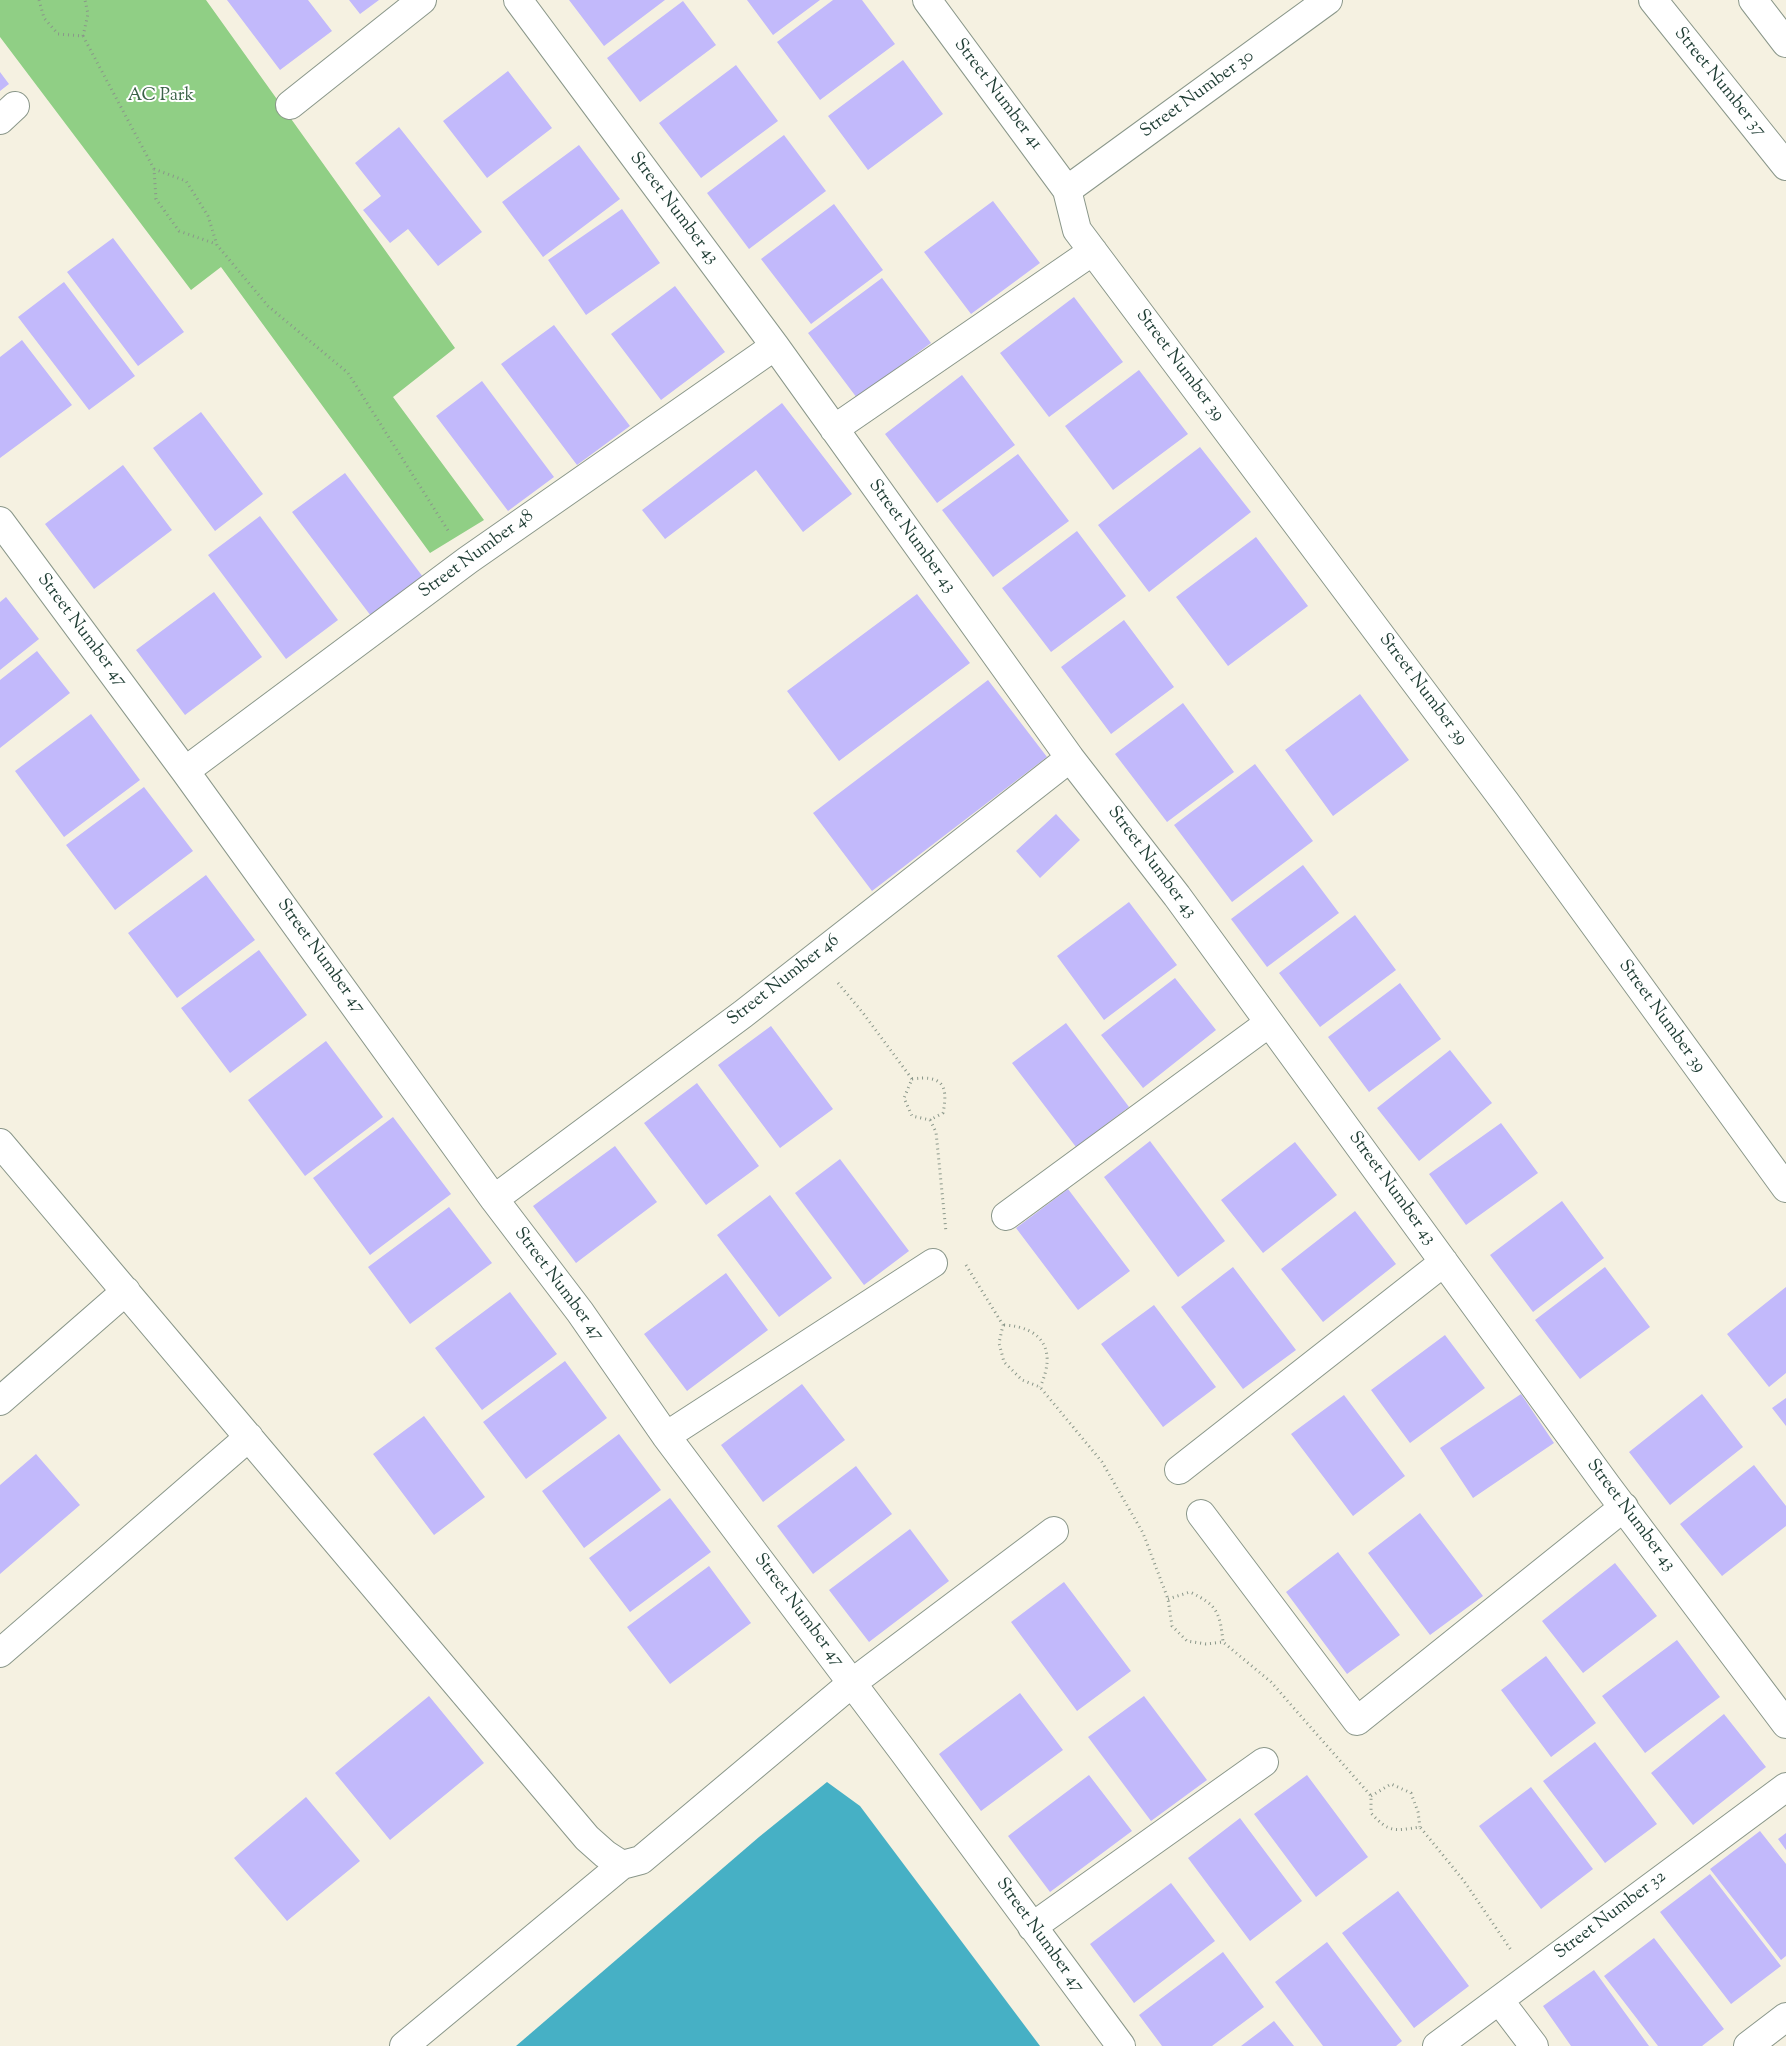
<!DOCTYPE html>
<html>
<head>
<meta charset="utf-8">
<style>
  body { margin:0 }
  canvas { display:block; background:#f5f1e1 }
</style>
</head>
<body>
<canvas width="1786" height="2046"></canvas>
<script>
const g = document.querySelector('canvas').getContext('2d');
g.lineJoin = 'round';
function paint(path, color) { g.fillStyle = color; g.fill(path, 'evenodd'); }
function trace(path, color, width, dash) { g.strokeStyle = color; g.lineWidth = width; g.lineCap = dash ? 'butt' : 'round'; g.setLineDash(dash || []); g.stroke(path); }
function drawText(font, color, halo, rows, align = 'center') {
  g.font = font + ' "Sorts Mill Goudy",serif'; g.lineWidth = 4; g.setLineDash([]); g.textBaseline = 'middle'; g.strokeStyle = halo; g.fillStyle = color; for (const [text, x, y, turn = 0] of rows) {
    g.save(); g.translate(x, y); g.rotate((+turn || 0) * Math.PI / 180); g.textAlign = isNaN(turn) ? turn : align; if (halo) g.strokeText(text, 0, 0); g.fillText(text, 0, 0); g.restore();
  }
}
paint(new Path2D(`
  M0,0H206L455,348L393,397L484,520L430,553L221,267L191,290L0,37Z`), '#90cf85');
paint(new Path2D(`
  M827,1782L860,1806L1040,2046H516L759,1837Z`), '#46b0c5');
paint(new Path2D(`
  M227,0H308L332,31L280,70Z
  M349,0H379L360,14Z
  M569,0H665L604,46Z
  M747,0H820L773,35Z
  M833,0H862L895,44L820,100L777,42Z
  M683,1L716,45L640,102L607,58Z
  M903,60L943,114L868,170L828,116Z
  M736,65L778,121L701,178L659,123Z
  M508,71L552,128L487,178L443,121Z
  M0,72L9,84L0,91Z
  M399,127L482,232L438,266L408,229L390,243L363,210L381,196L355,163Z
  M784,135L826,191L749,249L707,193Z
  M579,145L620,199L543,257L502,202Z
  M993,201L1040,263L971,314L924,252Z
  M834,204L883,270L811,324L761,259Z
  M622,209L660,263L586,315L548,260Z
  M113,238L184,332L138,366L67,272Z
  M882,278L931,343L857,398L808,333Z
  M64,282L135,376L89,410L18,317Z
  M675,286L725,352L661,400L611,334Z
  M1074,297L1123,362L1049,417L1000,353Z
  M554,325L630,426L577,465L501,364Z
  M22,340L72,405L0,458V357Z
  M1139,370L1188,434L1113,490L1065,426Z
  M962,375L1015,445L937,503L885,434Z
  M482,381L554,477L508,511L436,416Z
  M782,403L852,494L803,532L756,470L665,539L642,510Z
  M201,412L263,494L215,531L153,448Z
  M1200,447L1251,512L1149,592L1098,525Z
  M1018,454L1069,521L993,577L942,510Z
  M123,465L172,530L94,589L45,524Z
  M345,473L423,577L371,616L292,512Z
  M260,516L338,620L286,659L208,555Z
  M1077,531L1126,596L1051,652L1002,588Z
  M1256,537L1308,606L1228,666L1176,597Z
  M214,592L262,657L185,715L136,650Z
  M917,594L970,663L839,761L787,691Z
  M6,597L39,639L0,670V602Z
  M1124,620L1174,687L1111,734L1061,667Z
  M37,651L70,693L0,748V680Z
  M988,680L1047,757L872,891L813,813Z
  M1360,694L1409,760L1333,816L1285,750Z
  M1183,703L1234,772L1167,822L1115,754Z
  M91,714L140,780L64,837L15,771Z
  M1255,764L1313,841L1232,902L1174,825Z
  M144,787L193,851L115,910L66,845Z
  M1056,814L1080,840L1040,878L1016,851Z
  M1303,865L1339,913L1267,967L1231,919Z
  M206,875L255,940L177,998L128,933Z
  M1129,902L1177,965L1104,1020L1057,956Z
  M1355,915L1396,970L1320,1027L1279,973Z
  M259,950L307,1015L230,1073L181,1008Z
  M1175,978L1216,1030L1143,1088L1101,1035Z
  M1400,983L1441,1039L1369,1092L1328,1037Z
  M1066,1023L1129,1107L1076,1147L1012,1063Z
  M771,1026L833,1109L780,1148L718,1065Z
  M326,1041L383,1117L305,1176L248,1100Z
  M1450,1050L1492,1103L1419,1161L1377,1108Z
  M697,1083L759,1166L706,1205L644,1123Z
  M393,1117L451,1194L370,1255L313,1178Z
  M1501,1123L1538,1173L1466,1225L1429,1174Z
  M1150,1141L1225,1241L1178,1277L1104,1177Z
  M1295,1142L1337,1195L1263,1253L1221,1200Z
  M615,1146L657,1202L576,1263L533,1206Z
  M840,1159L909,1251L864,1285L795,1193Z
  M1068,1189L1130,1271L1078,1310L1016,1228Z
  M770,1195L832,1278L779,1317L717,1235Z
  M1562,1201L1604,1258L1533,1312L1490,1255Z
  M449,1207L492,1263L410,1324L368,1267Z
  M1355,1211L1396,1264L1323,1322L1281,1269Z
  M1233,1267L1296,1350L1243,1389L1181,1307Z
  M1605,1267L1650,1327L1580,1379L1535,1320Z
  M726,1273L768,1330L687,1391L644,1334Z
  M1786,1287V1373L1769,1387L1727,1334Z
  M510,1292L557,1354L482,1410L435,1348Z
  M1154,1305L1216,1387L1163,1427L1101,1344Z
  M1445,1335L1485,1388L1410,1443L1371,1390Z
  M565,1361L607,1418L526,1479L483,1422Z
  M802,1384L845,1440L763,1502L721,1445Z
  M1521,1394L1554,1443L1473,1498L1440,1448Z
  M1702,1394L1743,1447L1670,1505L1629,1452Z
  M1344,1395L1405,1476L1353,1516L1291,1434Z
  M1786,1398V1426L1772,1408Z
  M424,1416L485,1497L434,1535L373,1454Z
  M619,1434L661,1490L584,1548L542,1491Z
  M36,1454L80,1505L0,1574V1485Z
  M1754,1465L1786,1506V1526L1722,1576L1680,1524Z
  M856,1466L892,1514L813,1574L777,1526Z
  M670,1498L711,1552L630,1612L589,1558Z
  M1420,1513L1483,1596L1430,1635L1368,1553Z
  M910,1529L949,1581L869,1642L829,1590Z
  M1338,1552L1400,1635L1347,1674L1286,1592Z
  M1615,1563L1657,1616L1583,1673L1542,1621Z
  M709,1566L751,1623L670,1684L627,1627Z
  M1064,1582L1131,1671L1077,1711L1011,1622Z
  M1677,1640L1720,1697L1645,1753L1602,1696Z
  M1546,1656L1596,1723L1551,1757L1501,1690Z
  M1020,1693L1063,1750L981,1811L939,1754Z
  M429,1696L484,1763L390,1840L335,1773Z
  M1144,1696L1207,1780L1151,1821L1088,1737Z
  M1724,1714L1766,1767L1693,1825L1651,1773Z
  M1595,1742L1657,1824L1605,1863L1543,1781Z
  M1089,1775L1132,1831L1050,1892L1008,1836Z
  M1307,1775L1368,1857L1316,1897L1254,1814Z
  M1531,1787L1593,1869L1541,1909L1479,1826Z
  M306,1797L360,1861L287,1921L234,1858Z
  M1240,1818L1302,1901L1250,1941L1188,1858Z
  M1760,1831L1786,1864V1956L1781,1960L1710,1869Z
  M1786,1833V1850L1778,1839Z
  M1710,1874L1781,1966L1731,2004L1660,1912Z
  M1171,1883L1215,1941L1134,2003L1090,1944Z
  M1398,1891L1469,1986L1414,2028L1342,1933Z
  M1654,1938L1724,2029L1702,2046H1658L1604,1976Z
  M1327,1942L1402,2041L1396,2046H1323L1275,1982Z
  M1223,1952L1264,2007L1212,2046H1162L1139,2015Z
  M1594,1970L1649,2046H1571L1543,2006Z
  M1274,2021L1294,2046H1241Z`), '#c2b9fb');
const minor = new Path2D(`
  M518,0L775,346L1070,758L1177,896L1607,1486L1786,1724
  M927,0L1067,190L1077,230L1506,803L1786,1188
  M1653,0L1786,166
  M1753,0L1786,43
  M290,105L422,0
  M0,120L15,106
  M1067,190L1328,0
  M834,429L1093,251
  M0,521L185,771L494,1199L580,1312L666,1436L903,1751L1121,2046
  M185,771L468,560L775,346
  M0,1143L587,1838L605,1854L622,1865L641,1860L852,1683L1054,1531
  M494,1199L743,1014L1070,758
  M1006,1216L1269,1023
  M0,1401L126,1291
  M666,1436L933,1263
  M1179,1470L1444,1262
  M1201,1514L1357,1721L1624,1507
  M0,1653L249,1437
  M1032,1927L1264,1762
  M1499,2000L1534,2046
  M404,2046L622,1865
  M1437,2046L1786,1787
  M1748,2046L1786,2017`);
trace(minor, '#8a978a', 30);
trace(new Path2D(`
  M39,0L44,18L58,34L83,36L154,169L156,199L179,231L216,244
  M83,36L88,14L85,0
  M154,169L186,181L208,216L217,245L268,306L348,373L449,532
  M838,983L863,1013L912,1079L904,1098L912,1116L930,1120L936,1132L946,1232
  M912,1079C941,1075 949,1084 943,1113L930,1120
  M966,1265L1003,1325L999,1343L1004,1362L1022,1380L1040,1387L1102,1462L1143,1533L1168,1599L1172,1626L1187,1641L1206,1644L1223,1642L1271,1682L1371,1796V1813C1389,1833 1394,1831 1420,1827L1464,1881L1511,1950
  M1004,1325C1043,1327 1057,1351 1040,1387
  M1168,1599L1190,1592C1217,1605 1220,1612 1223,1642
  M1371,1796L1391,1784L1411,1793L1418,1812L1420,1827`), '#8a978a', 3, [1, 4]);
trace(minor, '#fff', 28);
drawText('18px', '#1f3d34', '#fff', [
  ["Street Number 37",1719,83,51],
  ["Street Number 41",997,95,53],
  ["Street Number 30",1198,95,-36],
  ["Street Number 43",673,209,53],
  ["Street Number 39",1179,366,53],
  ["Street Number 43",911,537,54],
  ["Street Number 48",477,555,-36],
  ["Street Number 47",81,631,53],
  ["Street Number 39",1422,690,53],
  ["Street Number 43",1151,863,53],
  ["Street Number 47",320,957,54],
  ["Street Number 46",784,981,-38],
  ["Street Number 39",1661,1017,54],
  ["Street Number 43",1391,1189,54],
  ["Street Number 47",558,1285,53],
  ["Street Number 43",1630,1516,53],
  ["Street Number 47",798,1611,53],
  ["Street Number 32",1611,1916,-37],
  ["Street Number 47",1039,1936,54]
]);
drawText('18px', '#3b6248', '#fff', [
  ["AC Park",161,97]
]);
</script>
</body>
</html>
